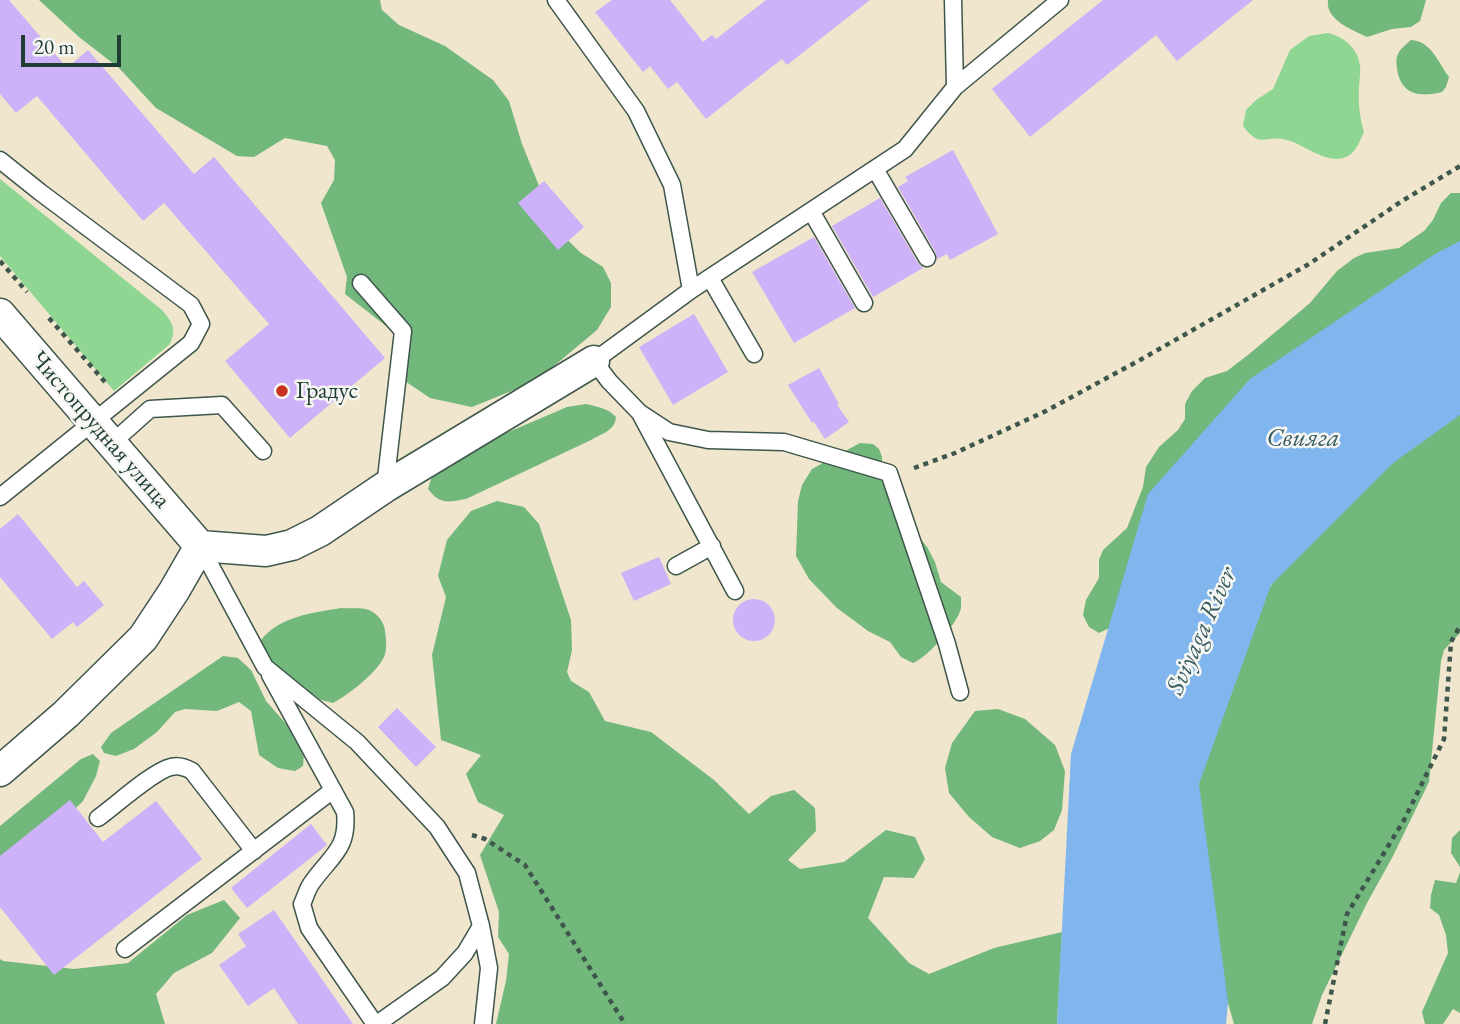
<!DOCTYPE html>
<html>
<head>
<meta charset="utf-8">
<style>
  body { margin:0 }
  #map { position:relative; width:1460px; height:1024px; overflow:hidden; background:#efe6cd; font-family:"EB Garamond",serif }
  canvas { display:block }
  .scale { position:absolute; left:21px; top:35px; width:100px; height:32px; box-sizing:border-box; border:4px solid #1f3d34; border-top:0; padding-left:9px; font-size:21px; line-height:24px; white-space:nowrap; color:#1f3d34; -webkit-text-stroke:5px #f6f6f2; paint-order:stroke }
</style>
</head>
<body>
<div id="map">
<canvas width="1460" height="1024"></canvas>
<div class="scale">20 m</div>
</div>
<script>
const g = document.querySelector('canvas').getContext('2d');
g.lineJoin = 'round';
function paint(path, color) { g.fillStyle = color; g.fill(path, 'evenodd'); }
function trace(path, color, width, dash) { g.strokeStyle = color; g.lineWidth = width; g.lineCap = dash ? 'butt' : 'round'; g.setLineDash(dash || []); g.stroke(path); }
function drawText(font, color, halo, rows, align = 'center') {
  g.font = font + ' "EB Garamond",serif'; g.lineWidth = 5; g.setLineDash([]); g.textBaseline = 'middle'; g.strokeStyle = halo; g.fillStyle = color; for (const [text, x, y, turn = 0] of rows) {
    g.save(); g.translate(x, y); g.rotate((+turn || 0) * Math.PI / 180); g.textAlign = isNaN(turn) ? turn : align; if (halo) g.strokeText(text, 0, 0); g.fillText(text, 0, 0); g.restore();
  }
}
paint(new Path2D(`
  M1328,33C1344,37 1358,48 1360,66C1361,73 1359,81 1359,88C1358,104 1360,118 1364,132C1361,138 1358,147 1353,152C1334,171 1306,145 1287,140C1266,134 1261,150 1243,126L1246,110L1256,100L1273,89L1290,50L1309,36Z
  M0,179L162,310C172,322 177,328 170,344L114,391L0,256Z`), '#8ed691');
paint(new Path2D(`
  M39,0H380L382,10L399,25L445,46L493,80L509,101L522,144L557,230L581,253L603,267L611,283V307L597,330L536,381L472,407L430,398L396,375L395,333L345,294L347,277L321,203L334,180L335,160L327,146L285,138L254,157L237,156L156,108L119,68L79,37Z
  M1328,0H1426L1420,21L1411,27L1392,29L1367,37C1353,30 1325,20 1328,0Z
  M1411,40C1431,41 1438,62 1449,77L1446,87L1442,92C1419,98 1400,94 1397,68C1396,62 1396,57 1399,52C1402,47 1407,44 1411,40Z
  M1451,193H1460V252L1124,621L1099,633L1089,627L1083,615L1086,600L1099,578V560L1103,550L1127,528L1143,487L1146,467L1159,447L1178,430L1185,419V404L1192,391L1205,378L1227,371L1248,355L1310,303L1337,271L1354,258L1365,253L1399,248L1424,231L1433,220L1441,203Z
  M586,404C597,407 608,408 616,417C615,431 601,434 591,440L466,499C448,502 440,505 428,489L432,476L450,457L567,407Z
  M1460,404V633L1444,650L1441,661L1429,782L1393,856L1367,903L1322,995L1312,1024H1234L1204,919L1195,773L1247,624L1307,528Z
  M860,443L873,444L879,449L882,457V480L888,496L927,547L935,562L941,582L961,597C961,600 961,605 961,608C958,623 927,658 913,663L901,657L890,642L868,631L837,608L809,579L796,556L798,501L802,485L812,469Z
  M497,501L524,507L539,524L571,620L572,650L567,672L571,681L589,692L605,721L651,732L714,780L749,814L771,796L794,790L815,808L816,831L788,860L800,869L844,862L886,830L915,837L925,859L914,878L884,877L868,918L909,963L929,974L994,948L1062,932L1057,1024H496L506,981L509,954L498,937L499,912L480,855L504,815L478,802L466,774L481,755L441,740L432,655L446,597L438,576L447,540L471,511Z
  M341,608C349,609 361,607 369,610C378,614 384,622 385,631C386,638 387,647 385,654C381,670 348,695 333,703L321,700L305,689L269,659L262,649L261,640C280,616 312,613 341,608Z
  M223,656L238,658L251,670L266,701L287,725L304,753L303,766L295,771L278,768L259,755L251,711L239,702L217,711L185,709L175,712L157,732L134,749L116,756L104,753L101,747L111,733Z
  M998,709L1025,719L1055,745L1065,771L1062,810L1054,830L1040,841L1020,848L992,837L969,817L949,793L945,768L952,743L975,711Z
  M93,754L100,761L96,776L83,801L59,825L0,877V826L81,759Z
  M1460,830V867L1451,853L1452,838Z
  M1460,872V1013L1453,1009L1443,1024H1425L1422,1012L1448,953L1446,935L1439,915L1430,908L1431,895L1435,880L1456,883Z
  M224,900L240,918L212,953L174,973L156,994L165,1024H0V959L3,961L74,969L128,963L187,915Z`), '#72b77b');
paint(new Path2D(`
  M1460,241V415L1393,463L1271,585L1199,784L1228,1002L1226,1024H1057L1071,754L1148,494L1250,379L1435,254Z`), '#80b5ee');
paint(new Path2D(`
  M0,0H9L67,68L88,50L194,174L214,157L385,358L290,438L225,361L269,324L164,203L143,221L37,96L16,113L0,94Z
  M612,0H670L703,42L712,35L716,39L766,0H870L787,65L782,59L706,119L677,82L668,89L650,66L643,72L595,12Z
  M1103,0H1253L1177,61L1156,35L1030,137L992,89Z
  M953,150L998,234L950,260L947,254L937,259L936,253L898,187L908,181L905,177Z
  M544,181L584,227L558,250L518,203Z
  M880,198L918,263L923,268L873,297L832,226Z
  M814,237L855,308L794,343L752,272Z
  M694,314L728,372L673,405L639,347Z
  M819,368L839,404L837,405L849,422L825,439L813,421L812,423L788,385Z
  M18,514L77,587L84,581L104,605L77,627L73,622L52,639L0,577V529Z
  M659,557L671,584L634,601L621,573Z
  M733 620a21 21 0 1 1 42 0a21 21 0 1 1-42 0Z
  M397,708L436,747L416,767L378,727Z
  M70,800L103,842L156,801L202,859L54,975L0,907V856Z
  M311,824L327,845L247,908L231,888Z
  M274,910L353,1024H298L274,988L248,1006L219,965L246,946L238,934Z`), '#cdb1f9');
const service = new Path2D(`
  M556,0L636,111L672,185L691,290
  M953,0L955,87
  M0,160L40,192L191,305L201,324L191,343L0,497
  M875,169L927,258
  M811,211L864,303
  M710,278L754,354
  M361,283L403,331L385,487
  M641,415L735,591
  M112,443L150,409L222,405L263,451
  M200,546L265,667L357,742L437,827L467,873L481,926L489,968L483,1024
  M676,566L712,546
  M270,675L345,812C349,850 330,856 311,884C307,890 305,898 302,904L309,928L375,1024
  M960,692L947,644L889,473L784,442L708,440L669,432L640,413L609,381L594,361L691,290L905,149L955,87L1060,0
  M98,818C115,806 153,771 171,767C178,765 185,767 192,771L254,851
  M125,949L333,790
  M377,1024L442,978L465,953L481,926`);
const minor = new Path2D(`
  M0,314L200,546
  M200,546L266,551L292,545L320,531L385,487L594,361
  M0,771L66,714L143,638L174,591L200,546`);
trace(service, '#3e564b', 19);
trace(minor, '#3e564b', 33);
trace(new Path2D(`
  M0,261L27,292
  M49,318L105,382
  M914,468L955,453L1046,411L1140,360L1309,264L1402,201L1460,166
  M472,835L485,839L525,865L625,1024
  M1325,1024L1347,914L1404,820L1444,739L1451,642L1460,626`), '#3e564b', 4.5, [5, 5]);
trace(service, '#fff', 16);
trace(minor, '#fff', 30);
for (const [x, y, r, color] of [
  [282,391,7,"#c8321e"]
]) { const dot = new Path2D(); dot.arc(x, y, r, 0, 2 * Math.PI); g.fillStyle = color; g.fill(dot); trace(dot, '#f6f6f2', 2.5); }
drawText('24px', '#1f3d34', '#f6f6f2', [
  ["Градус",296,391]
], 'left');
drawText('24px', '#1f3d34', '#f6f6f2', [
  ["Чистопрудная улица",100,430,49]
]);
drawText('italic 26px', '#375b62', '#f6f6f2', [
  ["Свияга",1303,439],
  ["Sviyaga River",1202,631,-66]
]);
</script>
</body>
</html>
